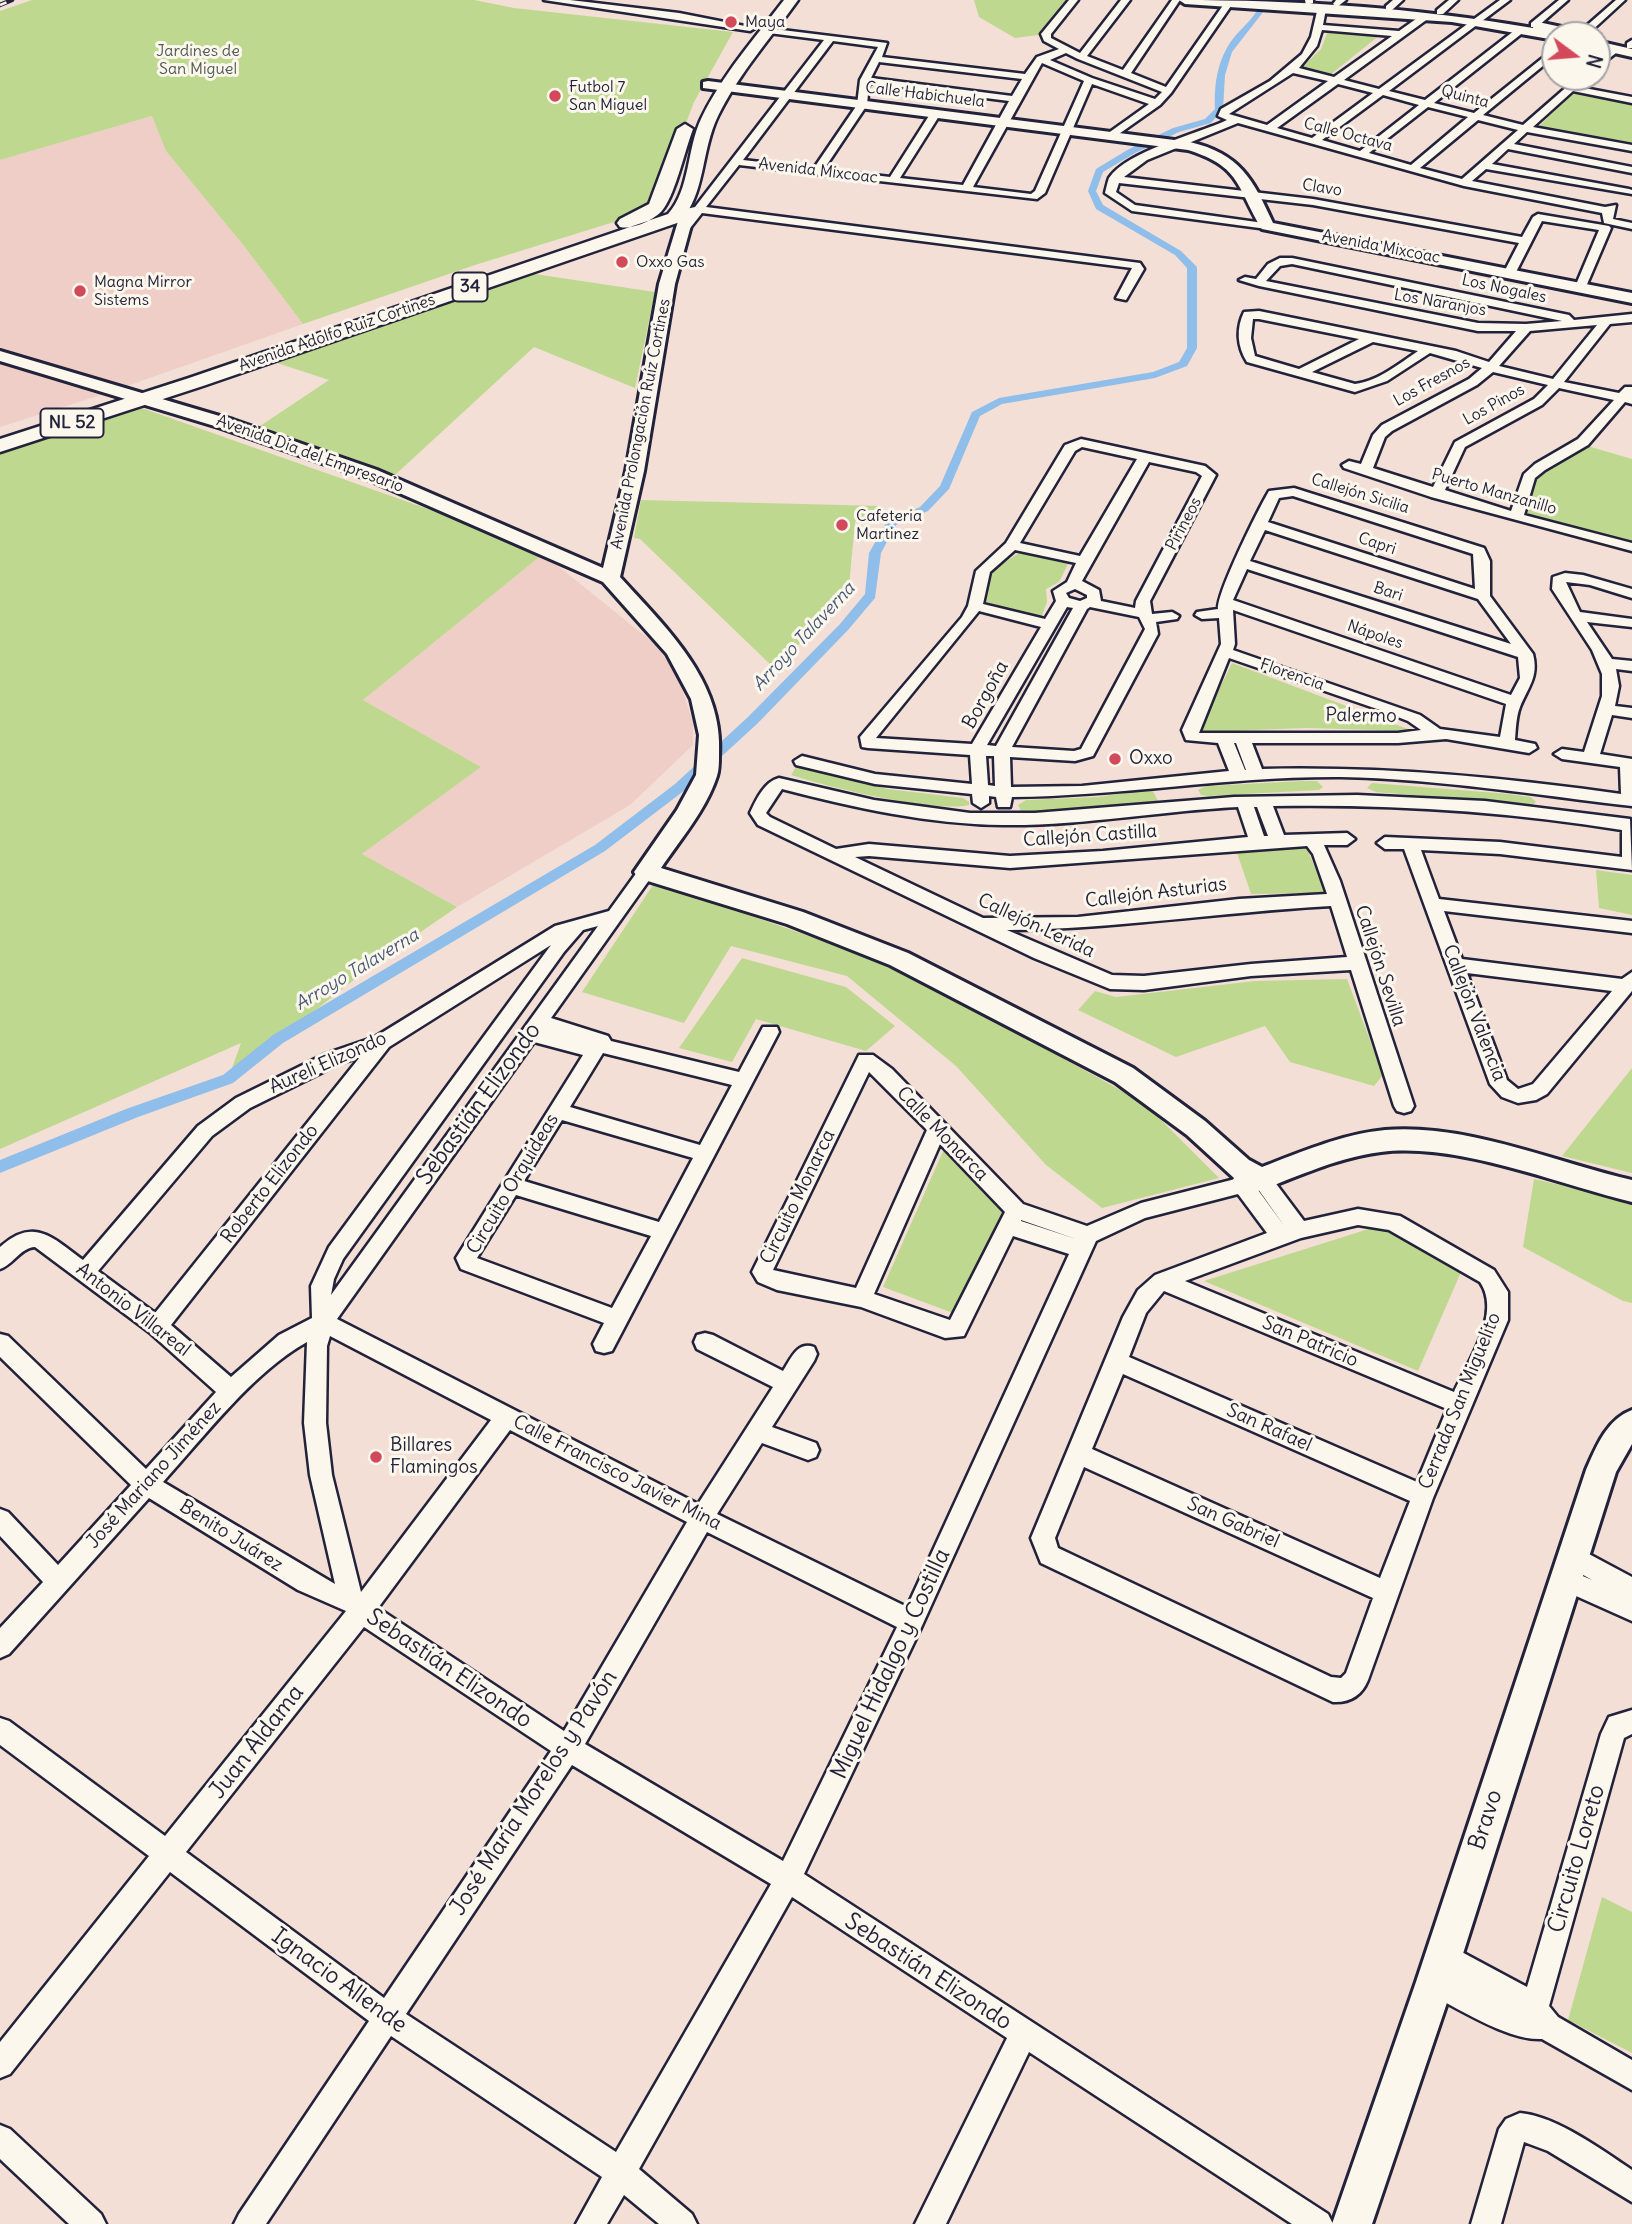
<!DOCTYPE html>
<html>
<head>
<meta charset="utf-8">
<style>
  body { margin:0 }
  #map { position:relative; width:1632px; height:2224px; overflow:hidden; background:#f3dfd6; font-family:Delius,sans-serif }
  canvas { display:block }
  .north { position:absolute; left:1541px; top:21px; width:70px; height:70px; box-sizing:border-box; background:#fbf7ec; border:2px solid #a4a2a5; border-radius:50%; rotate:106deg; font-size:19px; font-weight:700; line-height:28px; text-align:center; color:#22223b }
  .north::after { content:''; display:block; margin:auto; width:24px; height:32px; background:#d1495b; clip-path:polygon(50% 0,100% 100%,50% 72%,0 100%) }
</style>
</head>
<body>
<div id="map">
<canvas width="1632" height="2224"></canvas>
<div class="north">N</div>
</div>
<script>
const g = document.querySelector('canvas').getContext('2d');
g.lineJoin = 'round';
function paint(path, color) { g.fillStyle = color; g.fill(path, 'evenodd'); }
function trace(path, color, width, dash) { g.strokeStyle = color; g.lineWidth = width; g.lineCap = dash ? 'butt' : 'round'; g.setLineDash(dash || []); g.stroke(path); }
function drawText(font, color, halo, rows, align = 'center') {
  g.font = font + ' Delius,sans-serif'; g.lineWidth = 6; g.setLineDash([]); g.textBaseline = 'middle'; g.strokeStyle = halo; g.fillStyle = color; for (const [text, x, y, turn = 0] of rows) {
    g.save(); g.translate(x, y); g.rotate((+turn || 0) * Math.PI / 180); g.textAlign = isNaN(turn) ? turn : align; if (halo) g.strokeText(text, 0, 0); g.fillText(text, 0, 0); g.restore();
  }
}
paint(new Path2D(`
  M152,116L166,151L244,246L303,324L110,392L0,427V160Z
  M543,554L655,644L678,676L693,723V745L630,805L457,907L362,854L481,767L363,700Z`), '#eecec6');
paint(new Path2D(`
  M32,0H474L514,8L733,32L694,102L680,139L643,213L475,265L303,324L244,246L166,151L152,116L0,160V11Z
  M974,0H1066L1038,35L1015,38L979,17Z
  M1328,31L1380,35L1330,75L1301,68L1321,49Z
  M1574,92L1632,104V146L1536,129Z
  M528,273L655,292L635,388L534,347L395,475L260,426L329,380L271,361Z
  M139,407L493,532L543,554L363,700L481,767L362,854L457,907L374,964L228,1079L241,1043L0,1149V452Z
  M1584,445L1632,459V545L1521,516L1530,478Z
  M641,500L882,506L855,522L848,597L774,668L640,539L634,538Z
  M1020,552L1068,564L1059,582L1046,589L1047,602L1041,618L984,601L992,571Z
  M1232,663L1413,731L1306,728L1198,732Z
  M796,767L887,789L963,798L969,802V805C934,813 828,787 791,775Z
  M1302,781H1317L1323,787L1319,790L1208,796L1201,795L1198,790L1207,786Z
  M1372,783L1509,794L1531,797L1536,802L1532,805L1376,792L1367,788Z
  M1152,789L1158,801L1039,812L1021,811L1018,805L1026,800L1098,797Z
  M1307,848L1325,893L1251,894L1237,853Z
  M1596,870L1632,875V915L1599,908Z
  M655,882L897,967L1144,1103L1219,1178L1102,1208L1046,1165L956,1066L847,976L731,946L684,1023L582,992Z
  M742,958L846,987L895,1026L866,1051L756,1019L732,1062L679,1048Z
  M1347,979L1383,1075L1374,1086L1290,1062L1265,1026L1176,1057L1078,1010L1095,991L1116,997L1255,981Z
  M1632,1068V1173L1562,1156Z
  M944,1149L1002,1212L953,1313L883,1287Z
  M1534,1179L1632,1201V1303L1623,1301L1523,1247Z
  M1378,1226L1461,1272L1418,1371L1204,1281Z
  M1602,1897L1632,1912V2053L1568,2020Z`), '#bfd88f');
paint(new Path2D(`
  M1262,0H1270L1267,7L1232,52L1225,75L1223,109L1211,123L1179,132L1135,153L1103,172L1096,191L1103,205L1181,251L1197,267V348L1187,366L1155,378L1002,404L980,416L949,489L928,511L896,525L881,553L875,598L848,630L758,723L685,790L605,851L283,1043L233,1083L138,1117L0,1173V1160L126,1109L223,1075L273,1035L595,845L675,784L748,717L840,624L865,594L869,553L886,523L920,507L940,486L972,412L999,398L1153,372L1179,362L1187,348V268L1175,255L1096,209L1088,191L1096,169L1129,149L1173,128L1205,119L1215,109C1214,82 1218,56 1236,35C1246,24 1257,15 1262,0Z`), '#8fbeea');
const street = new Path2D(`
  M544,0H570L679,13L755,28L750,31Z
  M1069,0H1078L1051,34V38L1080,53L1121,0H1130L1087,56L1123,70L1172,0H1180L1131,73L1166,87L1226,1L1233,3L1171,93L1160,105L1116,136L1107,134L1149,104L1092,84L1045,193L1037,199L739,165L706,207L1140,263L1144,269L1126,300L1116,298L1132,268L702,213L687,232L677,230L689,214L685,211L686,209L695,207L824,40L769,33L764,30L766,28L887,43L882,57L1025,74L1037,57L1059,49L1044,41L1041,34ZM833,41L878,47L860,80L857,105L814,168L743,160ZM1066,53L1078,59L1162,92L1155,99L1092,78L1050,60ZM879,62L1022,79L1012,96L871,78ZM1042,63L1084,81L1035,191L1031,194L973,187ZM869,83L1009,101L963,185L900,178L941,113L936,110L932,111L890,177L824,169L867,105Z
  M1305,0H1313V3L1306,5Z
  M1336,0H1346L1337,7L1333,4Z
  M1393,0H1403L1392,10H1386V6Z
  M1449,0H1458L1443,14H1437V10Z
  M1500,0H1510L1389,91L1425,100L1519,27H1525V31L1434,103L1474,113L1555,48V56L1483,115L1523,125L1578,77H1589L1579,87L1632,97V103L1573,91L1533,127L1632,145V151L1527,132L1514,144L1632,167V173L1508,149L1492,164L1629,189L1632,190V194L1486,169L1472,181L1605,207L1616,205L1613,219L1632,223V229L1604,223L1602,213L1464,186L1238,123L1147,160L1124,177L1313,199L1522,237L1533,217L1538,214L1609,226L1611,228L1585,289L1575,287L1599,230L1542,221L1516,272L1510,275L1504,272L1519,243L1313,205L1119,183L1116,192L1135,205L1271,224L1273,226L1267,229L1132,211L1105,193C1106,189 1108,180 1109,178C1127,151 1197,134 1227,120L1218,116L1221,109L1270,81L1302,54L1311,37L1318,7L1326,9L1323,25L1399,31L1423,14H1429V18L1344,80L1379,89ZM1322,30L1392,36L1334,77L1299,68L1317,46ZM1293,73L1328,81L1267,125L1229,114ZM1338,84L1373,93L1312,138L1277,128ZM1383,95L1419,105L1360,151L1322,140ZM1428,107L1468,117L1411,165L1369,153ZM1478,120L1518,130L1462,179L1420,168Z
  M1559,0H1568L1537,27H1531V23Z
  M1616,0H1625L1587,35H1576Z
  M1632,40V48H1627V43Z
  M1613,47L1621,49L1597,68V60Z
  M1280,258H1292L1569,315L1574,320L1632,314V322L1610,324L1564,382L1619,393L1625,387H1632V404L1625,402L1588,445L1545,470L1535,478L1524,515L1632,543V551L1431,497L1344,468L1342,465L1349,461L1361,464L1373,435L1382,425L1469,379L1482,368L1430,353L1387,381L1355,392L1247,362C1237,347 1236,328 1244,312L1259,311L1456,351L1489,362L1516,331H1478L1259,286L1239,280L1245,277L1256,279L1268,264ZM1292,264L1562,321L1526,324L1478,323L1266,281L1280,266ZM1253,319H1259L1359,339L1299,369L1255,356L1251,338ZM1597,325L1553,379L1499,366L1530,331ZM1373,342L1418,351C1399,364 1378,381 1355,384L1312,372ZM1493,372L1548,385L1534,399L1455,442L1433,487L1373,468L1385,437L1392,431L1477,385ZM1559,388L1614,400L1578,439L1535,464L1524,474L1511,511L1445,490L1465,447L1542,405Z
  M1081,439L1205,466L1216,475L1150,601L1152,614L1172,612L1179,616L1177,619L1156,622L1158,634L1093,756L1075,761L1010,757L1011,787L1082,786L1229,771L1218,743L1186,740L1182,730L1221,644L1219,618L1202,619L1195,615L1197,612L1218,609C1217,592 1258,510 1269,491L1294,488L1484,548L1490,561V596L1533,654C1539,677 1528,687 1520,707C1516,717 1516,729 1515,740L1535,744L1537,748L1529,753L1446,739L1398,743H1252L1262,769C1382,766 1502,777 1621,794L1620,767L1562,759L1554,754L1562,749L1584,752L1602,696V674L1592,650L1552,589L1553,577L1565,573L1583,575L1632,589V598L1590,585L1566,582L1580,612L1632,619V627L1587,622L1612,659L1632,661V671L1616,669L1619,686L1615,706L1632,708V718L1612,715L1600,754L1632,759V806C1536,795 1438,779 1341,777C1231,776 1122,796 1012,797L1010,807H998L996,797L989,796V803L981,808L973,803L972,794L875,784L796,765L794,761L802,756L875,774L972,784L970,755L868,748L862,747L860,737L962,617L968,606L976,571L1006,543L1065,445ZM1082,447L1137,459L1080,556L1020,543L1075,451ZM1149,462L1196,472L1202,476L1136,601L1135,608L1101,601L1099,590L1082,581ZM1293,496L1473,554L1475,589L1268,522L1279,498ZM1265,530L1478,599L1511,644L1250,561ZM1015,550L1076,563L1067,582L1053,591L1056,601L1045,619L983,604L990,572ZM1247,569L1518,657L1520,678L1511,695L1233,600ZM1075,589L1087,595V598L1080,601L1069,598L1066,593ZM1067,607L1073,608L996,746L987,745ZM1090,607L1139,617L1145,629L1081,749L1074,751L1012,747L1087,609ZM1233,610L1506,704L1500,737L1440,729L1420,715L1233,650L1235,644ZM979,611L1041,627L972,744L876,738ZM1229,658L1380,710L1408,721L1421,730L1398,733H1199ZM1234,743H1236L1246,770H1245ZM986,756H994L995,786L988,785Z
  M779,778L874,800L970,813H1035L1234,797L1357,795L1485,801L1630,819L1632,870L1500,854L1421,850L1439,899L1632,921V933L1444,911L1462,959L1622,979L1632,972V991L1547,1094L1536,1100L1518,1103L1502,1097L1490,1084L1404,849H1385L1377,843L1385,837L1500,842L1622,857V830C1506,811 1391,804 1273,806L1284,835L1347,833L1355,839L1347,845H1324L1340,881L1414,1106L1411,1111L1404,1113L1397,1111L1394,1106L1351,970L1251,976L1144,990L1110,989L1034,958L758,825L750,813C756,800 764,782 779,778ZM782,789C855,808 928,824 1003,825C1082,826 1159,811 1238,807L1248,837L1103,851L1010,856L869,844L836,849L770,817L766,813ZM1254,807H1257L1268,836H1264ZM1307,846L1313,854L1327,894L1239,899L1078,917L983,918L855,857L869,856L1010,868ZM1331,906L1347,957L1251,964L1144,976L1112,975L1007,930C1115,929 1222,912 1331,906ZM1467,973L1612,991L1533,1084L1518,1089L1507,1080Z
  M646,866L655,872L652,876L551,1018L608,1036L611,1041L739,1072L763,1027H777L779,1032L612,1351L604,1353L596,1351L593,1344L604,1323L461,1269L456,1258L583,1055L534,1042L337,1319L698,1504L773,1387L697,1349L694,1342L697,1335L705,1333L713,1335L783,1371C791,1359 797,1341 814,1347L817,1354L814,1361L772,1427L816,1443L819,1450L816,1457L808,1460L762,1443L717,1514L907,1607L1069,1254L1013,1236L964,1336L945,1338L861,1307L777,1290L758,1282L752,1272L859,1055H873L892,1069L1023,1204L1087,1226L1141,1203L1243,1177L1250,1179L1285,1227L1251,1179L1254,1173L1261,1171L1268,1173L1304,1221L1358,1209L1400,1216L1494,1270L1508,1292V1320L1433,1498L1368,1680C1362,1695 1350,1703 1333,1702L1041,1563L1031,1538L1123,1317L1138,1290L1155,1275L1267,1233L1238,1194L1145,1218L1096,1241L920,1630L804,1874L1328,2214L1333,2224H1292L1029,2052L946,2224H915L1007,2038L792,1897L639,2169L692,2214L697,2224H659L624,2195L607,2224H576L602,2177L391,2036L266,2224H234L239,2214L369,2021L170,1872L10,2074L0,2078V2042L149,1856L0,1745V1718L9,1721L165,1836L346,1611L298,1590L149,1498L9,1654L0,1658V1628L43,1582L0,1536V1509L8,1512L58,1565L131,1485L0,1357V1334L8,1336L146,1469L216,1392L149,1332L35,1247C20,1248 14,1264 0,1269V1247C34,1216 53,1238 83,1260L198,1126L236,1098L325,1054L375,1037L555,926L609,911L640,868ZM598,926L331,1295L334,1279L343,1259L564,952L583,930ZM551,945L329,1247L311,1286L312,1318L279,1335L231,1377L171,1325L389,1047ZM603,1053L732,1085L700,1145L570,1107ZM360,1057L155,1313L98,1271L212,1136L250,1108L339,1064ZM869,1072L927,1130L856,1288L773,1270ZM562,1120L693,1158L659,1222L524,1181ZM940,1144L1005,1212L950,1320L874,1294ZM516,1195L651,1236L612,1308L477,1258ZM1021,1220L1076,1239L1021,1221ZM1358,1225L1389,1230L1480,1282C1502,1314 1468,1361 1454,1392L1185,1281L1301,1238ZM1164,1291L1447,1409L1417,1482L1129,1357L1146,1313ZM330,1336L491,1420L361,1592L332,1475L326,1423L327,1346ZM307,1342L304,1423L310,1475L335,1584L163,1482C204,1437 253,1372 307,1342ZM1123,1374L1410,1501L1380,1578L1092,1449ZM510,1430L687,1522L564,1731L378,1608ZM1084,1467L1373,1598L1346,1673L1341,1678L1331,1677L1058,1548L1055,1538ZM707,1532L897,1627L783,1861L585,1744ZM364,1627L551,1751L384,1998L186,1852ZM572,1765L771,1884L616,2152L406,2014Z
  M1572,1545L1632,1577V1621L1556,1587L1552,1579L1556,1571L1564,1568L1592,1580L1564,1564L1560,1556L1564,1548Z
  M1632,1710V1734L1624,1738L1549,2006L1558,2017L1632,2060V2090L1542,2039C1507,2041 1457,2007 1425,1992L1421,1982L1425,1972L1435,1968L1456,1978L1433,1966L1429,1956L1433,1946L1443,1942L1527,1987L1601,1734L1609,1717Z
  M1520,2113C1556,2116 1602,2150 1632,2170V2202L1548,2151L1524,2142L1501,2224H1471L1499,2129L1506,2119Z
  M0,2125L10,2129L101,2214L106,2224H69L0,2159Z`);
const secondary = new Path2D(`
  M1179,0C1297,0 1417,8 1533,28L1534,23L1538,22L1585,32L1587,35H1555V40L1452,22L1185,4Z
  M1597,41L1632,49V57L1597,49Z
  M708,81L1190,142C1240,154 1253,179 1273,223L1632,293V303L1262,229C1236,187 1242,167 1188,150L703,88V82Z
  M683,204L688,205L693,218L675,284L644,471L620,577C666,628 724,681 719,755C719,762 719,770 717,776C706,810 680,840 661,868L803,912L908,953L1133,1068L1205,1121L1249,1160L1262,1167C1301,1152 1343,1134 1385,1130C1465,1123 1555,1162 1632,1180V1202C1558,1184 1456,1142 1381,1152C1333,1158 1289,1181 1244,1196L1234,1193L1230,1185L1234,1178L1187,1135L1115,1082L890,965L787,924L638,878L634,872L677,810L696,775L699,735L691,699L667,654L603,582L365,478L221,428L0,361V351L233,420L377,470L603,568L626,471L659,284L679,218L676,208Z
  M1632,1410V1444L1616,1472L1454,1982L1372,2224H1332L1416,1982L1586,1470C1596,1447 1607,1419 1632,1410Z`);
const primary = new Path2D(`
  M784,0H798C771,38 739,73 718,116C701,150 706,193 680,222L203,386L0,452V439L189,378L668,214C690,190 687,148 701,119C722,75 755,38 784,0Z
  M685,124L693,129C685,150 676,191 664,208C657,219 633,230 620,227L617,223L620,219L649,204L677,129Z`);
trace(street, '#22223b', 5);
trace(secondary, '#22223b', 6);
trace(primary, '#22223b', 5);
paint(street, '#fbf7ec');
paint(secondary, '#fbf7ec');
paint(primary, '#fbf7ec');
const rail = new Path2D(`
  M0,5L12,0`);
trace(rail, '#22223b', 4.5);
trace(rail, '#fbf7ec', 2.5, [7]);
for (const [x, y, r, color] of [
  [731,22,7,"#d1495b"],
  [555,96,7,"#d1495b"],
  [622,262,7,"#d1495b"],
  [80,291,7,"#d1495b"],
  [842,525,7,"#d1495b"],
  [1115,759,7,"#d1495b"],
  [376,1457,7,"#d1495b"]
]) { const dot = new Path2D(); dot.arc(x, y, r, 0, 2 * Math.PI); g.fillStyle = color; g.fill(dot); trace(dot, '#fbf7ec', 2.5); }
drawText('16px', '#22223b', '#fbf7ec', [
  ["Maya",745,22],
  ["Futbol 7",569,87],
  ["San Miguel",569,105],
  ["Oxxo Gas",636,262],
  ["Magna Mirror",94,282],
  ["Sistems",94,300],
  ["Cafeteria",856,516],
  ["Martinez",856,534]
], 'left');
drawText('16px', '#515954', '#fbf7ec', [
  ["Jardines de",198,51],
  ["San Miguel",198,69]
]);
drawText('16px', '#22223b', '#fbf7ec', [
  ["Calle Habichuela",925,95,7],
  ["Quinta",1465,97,15],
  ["Calle Octava",1348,135,15],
  ["Avenida Mixcoac",818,171,7],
  ["Clavo",1322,188,9],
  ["Avenida Mixcoac",1381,247,11],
  ["Los Nogales",1504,289,12],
  ["Los Naranjos",1440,303,10],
  ["Avenida Adolfo Ruíz Cortines",337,333,-19],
  ["Los Fresnos",1432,382,-29],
  ["Los Pinos",1494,405,-29],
  ["Avenida Prolongación Ruíz Cortines",641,424,-79],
  ["Avenida Día del Empresario",310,454,20],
  ["Puerto Manzanillo",1494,492,16],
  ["Callejón Sicilia",1360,494,17],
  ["Pirineos",1184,524,-62],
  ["Capri",1377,544,18],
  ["Bari",1388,592,18],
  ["Nápoles",1375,635,19],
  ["Florencia",1292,675,19]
]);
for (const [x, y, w] of [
  [470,287,35],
  [72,423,63]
]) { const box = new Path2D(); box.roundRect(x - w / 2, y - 14.5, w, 29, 5); g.fillStyle = '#fbf7ec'; g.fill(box); trace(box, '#22223b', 2); }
drawText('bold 18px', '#22223b', null, [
  ["34",470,287],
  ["NL 52",72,423]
]);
drawText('italic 18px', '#485978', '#fbf7ec', [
  ["Arroyo Talaverna",804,637,-47],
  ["Arroyo Talaverna",357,970,-31]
]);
drawText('19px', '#22223b', '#fbf7ec', [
  ["Borgoña",986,695,-61],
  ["Palermo",1361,716,1],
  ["Callejón Castilla",1090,836,-4],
  ["Callejón Asturias",1156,893,-7],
  ["Callejón Lerida",1036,926,25],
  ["Callejón Sevilla",1380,966,72],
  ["Callejón Valencia",1474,1013,69],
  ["Aureli Elizondo",328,1063,-24],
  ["Calle Monarca",942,1134,46],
  ["Roberto Elizondo",270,1184,-52],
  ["Circuito Orquídeas",513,1184,-59],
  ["Circuito Monarca",798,1197,-64],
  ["Antonio Villareal",133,1310,38],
  ["San Patricio",1310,1342,23],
  ["Cerrada San Miguelito",1460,1401,-68],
  ["San Rafael",1269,1428,24],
  ["Calle Francisco Javier Mina",617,1473,27],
  ["José Mariano Jiménez",154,1475,-48],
  ["San Gabriel",1233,1523,24],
  ["Benito Juárez",231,1536,32]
]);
drawText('19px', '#22223b', '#fbf7ec', [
  ["Oxxo",1129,759],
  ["Billares",390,1446],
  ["Flamingos",390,1468]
], 'left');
drawText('23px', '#22223b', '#fbf7ec', [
  ["Sebastián Elizondo",479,1104,-54],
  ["Miguel Hidalgo y Costilla",891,1664,-65],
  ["Sebastián Elizondo",449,1669,34],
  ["Juan Aldama",257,1742,-52],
  ["José María Morelos y Pavón",534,1793,-57],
  ["Bravo",1486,1820,-72],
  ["Circuito Loreto",1577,1859,-74],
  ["Sebastián Elizondo",928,1972,33],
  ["Ignacio Allende",339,1981,36]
]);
</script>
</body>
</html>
